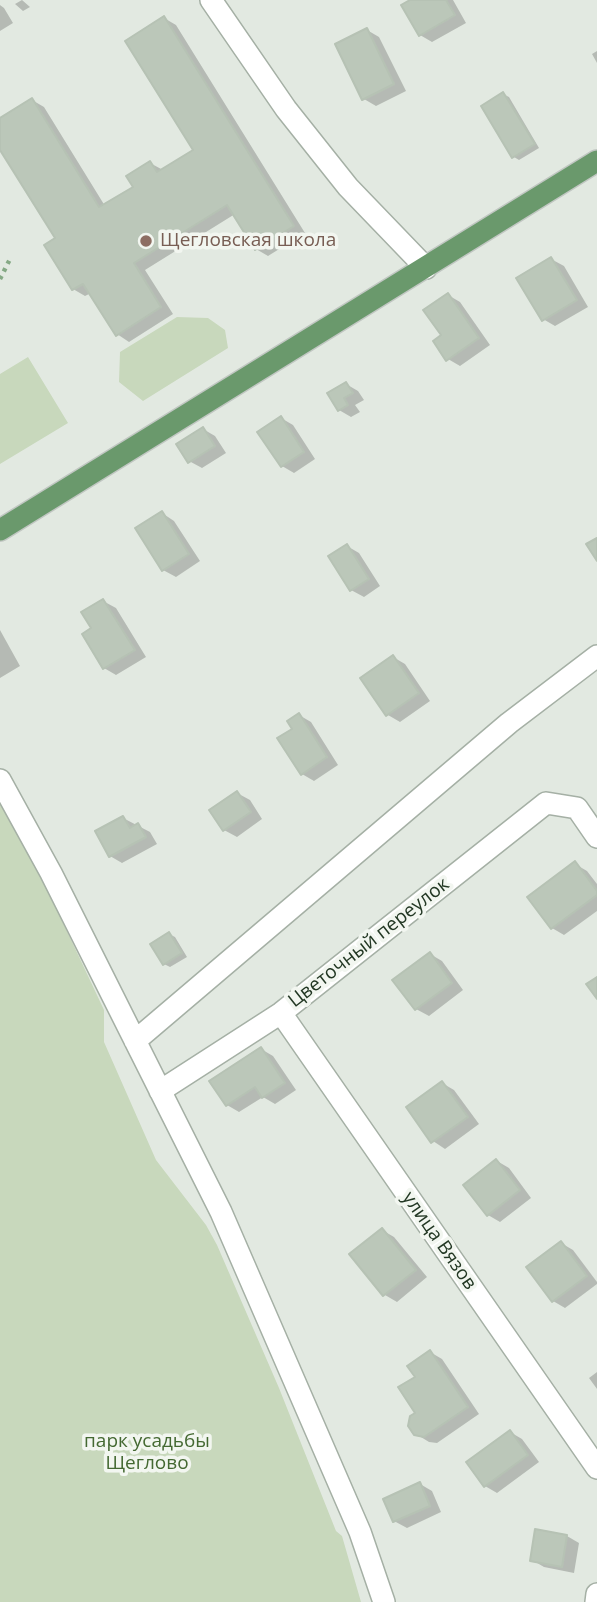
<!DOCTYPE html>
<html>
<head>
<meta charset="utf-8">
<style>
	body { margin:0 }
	canvas { display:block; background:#e2e9e1 }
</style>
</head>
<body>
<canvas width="597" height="1602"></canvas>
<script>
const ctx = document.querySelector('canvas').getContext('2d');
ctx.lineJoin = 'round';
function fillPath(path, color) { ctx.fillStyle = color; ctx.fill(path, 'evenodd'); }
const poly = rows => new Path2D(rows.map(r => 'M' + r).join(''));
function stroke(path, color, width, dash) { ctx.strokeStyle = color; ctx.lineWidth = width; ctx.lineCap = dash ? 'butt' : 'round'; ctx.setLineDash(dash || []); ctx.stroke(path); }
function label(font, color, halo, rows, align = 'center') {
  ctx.font = font + ' "Open Sans",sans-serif'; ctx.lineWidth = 7; ctx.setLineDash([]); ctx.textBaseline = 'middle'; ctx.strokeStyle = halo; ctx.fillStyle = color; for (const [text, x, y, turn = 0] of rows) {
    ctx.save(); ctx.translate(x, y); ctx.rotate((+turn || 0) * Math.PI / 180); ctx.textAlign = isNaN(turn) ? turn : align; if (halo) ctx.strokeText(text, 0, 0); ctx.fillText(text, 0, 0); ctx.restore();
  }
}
fillPath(poly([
	[177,317,208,318,225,330,228,348,143,401,119,382,120,352],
	[28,357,68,423,0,464,0,374],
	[0,801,42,878,104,1010,104,1042,156,1160,206,1225,217,1245,279,1388,336,1531,342,1536,361,1602,0,1602]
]), '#c8d8bc');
fillPath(poly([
	[22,0,30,7,23,11,15,4],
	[414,0,453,0,466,23,432,42,420,35],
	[0,5,4,8,13,23,0,31],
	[164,18,176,25,305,233,268,256,256,249,235,214,145,270,173,314,129,342,117,334,91,293,85,296,73,289,58,239,0,146,0,120,32,100,44,107,105,206,135,187,150,163,163,170,195,150],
	[367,30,379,37,406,91,376,106,364,99],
	[597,51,597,63,592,54],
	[503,94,509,97,539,148,519,160,514,157],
	[551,259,564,266,588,307,555,326,543,319],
	[448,295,460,302,490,345,460,366,448,359,443,336],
	[346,384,358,391,364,400,355,405,360,412,351,417,339,410],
	[281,418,293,425,315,459,294,473,282,466],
	[203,429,215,436,226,453,202,468,189,461],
	[162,513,174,521,200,561,176,577,163,570],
	[347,546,359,553,380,586,364,597,351,590],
	[103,601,116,608,146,657,116,675,104,668],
	[0,630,20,666,0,678],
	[393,657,405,664,430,701,400,722,388,715],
	[299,715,311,722,338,765,314,781,302,774],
	[237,793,250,800,262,819,237,837,224,830],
	[123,818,150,832,157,844,122,863,110,856],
	[575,864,587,871,597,884,597,911,564,935,552,928],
	[169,934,175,937,187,957,170,967,164,964],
	[430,954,442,961,463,990,429,1016,416,1009,395,980],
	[261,1049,273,1056,296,1090,275,1104,263,1097,239,1112,227,1105],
	[442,1083,454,1090,479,1124,445,1149,433,1141],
	[497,1161,509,1168,531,1198,500,1222,488,1215],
	[382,1230,394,1237,427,1277,397,1302,385,1295,352,1255],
	[561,1243,573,1250,597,1282,597,1284,565,1308,553,1301],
	[430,1352,442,1359,479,1414,437,1443,429,1442,416,1434,417,1377],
	[597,1372,597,1389,589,1378],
	[510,1432,522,1439,539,1462,497,1493,485,1486],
	[420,1484,432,1491,441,1512,407,1528,394,1521],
	[567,1536,579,1543,574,1573,544,1567,532,1560]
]), '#0003');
const building = poly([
	[410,0,446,0,455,15,419,36,401,5,410,0],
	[164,16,294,226,255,250,227,205,134,263,161,307,116,336,83,284,72,290,44,245,55,238,0,150,0,118,32,98,99,207,133,187,126,176,150,161,157,172,193,150,125,41,164,16],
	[367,28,394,84,362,100,335,44,367,28],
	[503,92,535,144,512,158,481,106,503,92],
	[551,257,577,300,542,321,516,278,551,257],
	[448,293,479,338,446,361,433,341,441,335,423,310,448,293],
	[346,382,353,393,344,398,348,405,338,411,327,393,346,382],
	[281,416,304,452,281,467,257,432,281,416],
	[203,427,215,446,188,463,176,444,203,427],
	[162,511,189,554,162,571,135,528,162,511],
	[597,538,597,561,586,544,597,538],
	[347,544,369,579,350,591,328,556,347,544],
	[103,599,135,650,103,669,82,634,91,628,81,612,103,599],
	[393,655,419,693,386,716,360,678,393,655],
	[299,713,327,757,301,775,277,738,292,729,287,721,299,713],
	[237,791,251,812,223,831,209,810,237,791],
	[123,816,130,828,138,823,146,837,109,857,95,831,123,816],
	[575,861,597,891,597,895,551,929,527,897,575,861],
	[169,932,182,953,163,965,150,944,169,932],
	[430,952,452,983,415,1010,392,980,430,952],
	[597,977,597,999,586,984,597,977],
	[261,1047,285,1083,262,1098,255,1087,226,1106,209,1081,261,1047],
	[442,1081,468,1117,431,1143,406,1107,442,1081],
	[496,1159,520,1190,487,1216,463,1185,496,1159],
	[382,1228,416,1270,383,1296,349,1254,382,1228],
	[561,1241,587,1276,552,1302,526,1267,561,1241],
	[430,1350,468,1407,424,1437,414,1435,408,1426,410,1416,415,1413,398,1387,415,1377,407,1366,430,1350],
	[510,1430,528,1455,484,1487,466,1462,510,1430],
	[420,1482,430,1506,393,1522,383,1499,420,1482],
	[535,1529,567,1535,562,1567,530,1561,535,1529]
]);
fillPath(building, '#bbc7b9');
stroke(building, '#b6c2b4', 2);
const minor = poly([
	[211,0,286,109,348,187,426,268],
	[0,780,51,873,221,1212,360,1532,384,1602],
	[281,1013,597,1468],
	[135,1041,509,723,597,656],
	[160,1091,281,1013,546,803,577,808,597,837],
	[596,1602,597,1594]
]);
const major = poly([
	[0,530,597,161]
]);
stroke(minor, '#a5b0a5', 24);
stroke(major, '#c1c7c2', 24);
stroke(poly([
	[0,279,10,259]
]), '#85a985', 4.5, [3.5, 5]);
stroke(minor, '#fff', 21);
stroke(major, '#6a996c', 21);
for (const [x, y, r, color] of [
	[146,241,7,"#8d6e63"]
]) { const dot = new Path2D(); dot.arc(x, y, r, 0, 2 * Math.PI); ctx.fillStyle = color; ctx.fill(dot); stroke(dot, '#f2f6f0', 2.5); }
label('19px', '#785e54', '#f2f6f0', [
	["Щегловская школа",160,241]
], 'left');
label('19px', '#233824', '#f2f6f0', [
	["Цветочный переулок",369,943,-38],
	["улица Вязов",439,1241,55]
]);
label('19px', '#446932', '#f2f6f0', [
	["парк усадьбы",147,1442],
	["Щеглово",147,1464]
]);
</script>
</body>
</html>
